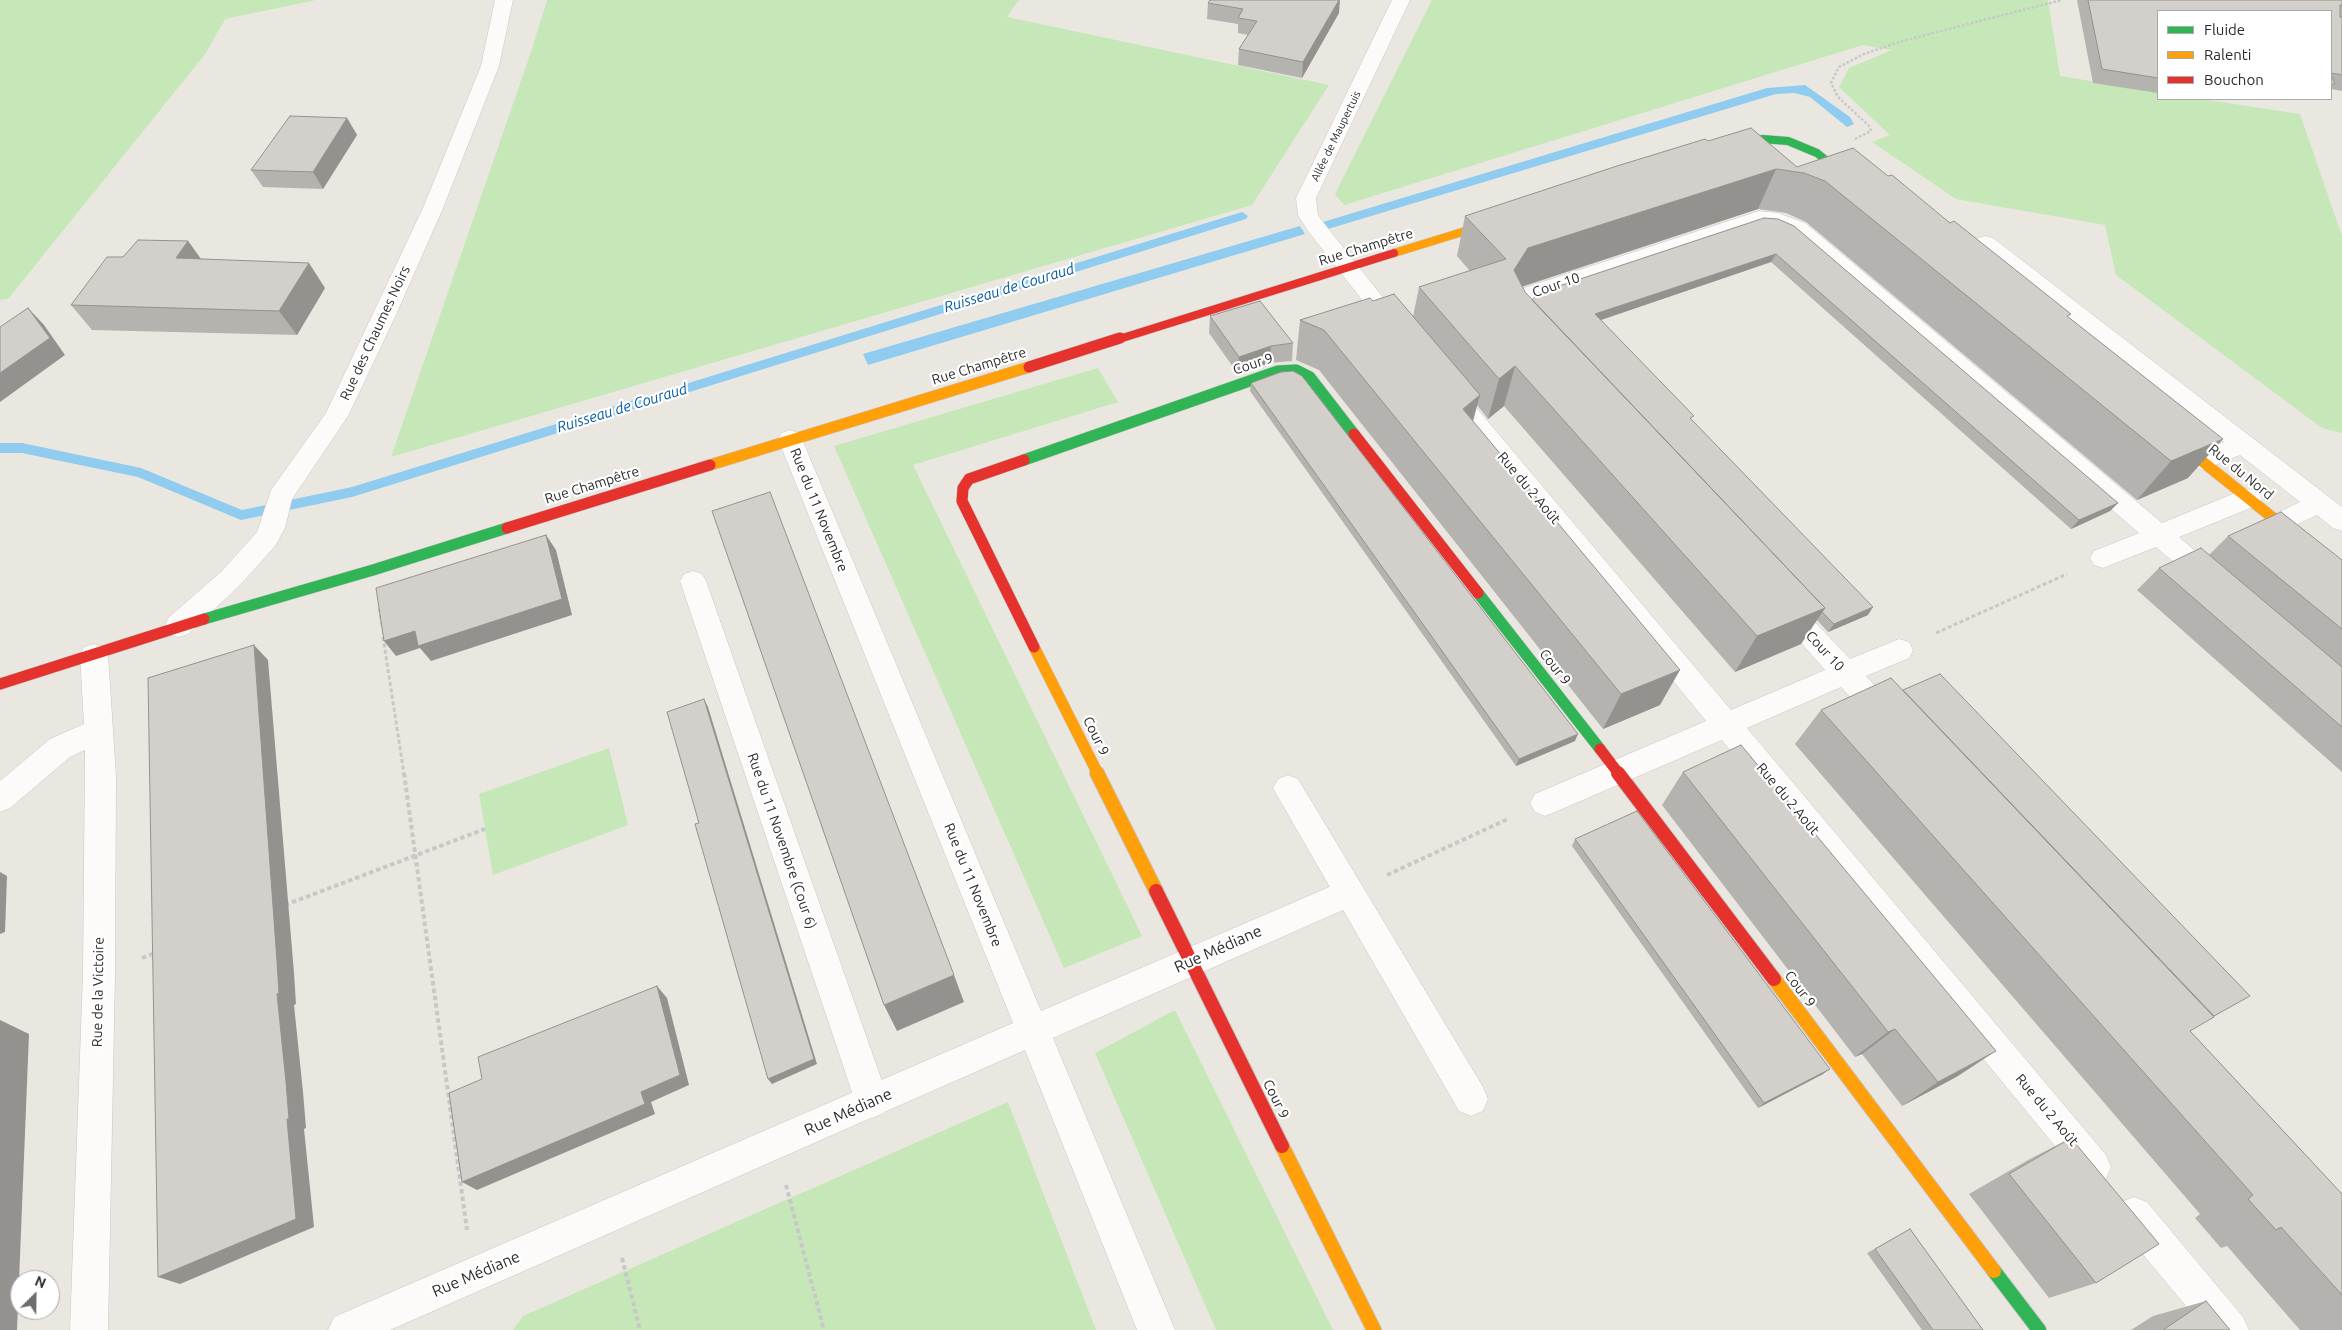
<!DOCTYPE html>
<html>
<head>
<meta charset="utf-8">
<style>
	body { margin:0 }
	#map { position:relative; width:2342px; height:1330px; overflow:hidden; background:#eae7e1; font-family:Ubuntu,sans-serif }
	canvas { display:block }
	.legend { position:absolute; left:2157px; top:10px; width:175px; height:90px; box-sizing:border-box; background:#fff; border:1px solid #aaa; margin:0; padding:6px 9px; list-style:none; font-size:15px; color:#2b2b2b }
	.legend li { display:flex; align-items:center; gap:10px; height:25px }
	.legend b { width:25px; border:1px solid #aaa }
	.north { position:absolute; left:10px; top:1270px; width:50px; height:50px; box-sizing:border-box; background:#fff; border:1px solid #aaa; border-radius:50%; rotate:23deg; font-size:14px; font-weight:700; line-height:20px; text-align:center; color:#2b2b2b }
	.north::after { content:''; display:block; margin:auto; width:18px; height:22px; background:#6e6d6b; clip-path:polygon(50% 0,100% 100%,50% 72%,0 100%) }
</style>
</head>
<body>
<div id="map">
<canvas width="2342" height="1330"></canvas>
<ul class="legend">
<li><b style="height:6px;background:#30b455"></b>Fluide</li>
<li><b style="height:6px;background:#ff9f0a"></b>Ralenti</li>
<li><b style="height:6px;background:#e5322d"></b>Bouchon</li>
</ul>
<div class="north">N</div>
</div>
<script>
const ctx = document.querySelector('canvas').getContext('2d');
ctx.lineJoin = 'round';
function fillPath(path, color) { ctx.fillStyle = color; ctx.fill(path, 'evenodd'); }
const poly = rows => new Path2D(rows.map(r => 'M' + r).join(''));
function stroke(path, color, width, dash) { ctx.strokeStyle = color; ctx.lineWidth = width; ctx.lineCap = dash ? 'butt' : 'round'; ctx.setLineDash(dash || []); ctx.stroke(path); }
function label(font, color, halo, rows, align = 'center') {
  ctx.font = font + ' Ubuntu,sans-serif'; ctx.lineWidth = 4.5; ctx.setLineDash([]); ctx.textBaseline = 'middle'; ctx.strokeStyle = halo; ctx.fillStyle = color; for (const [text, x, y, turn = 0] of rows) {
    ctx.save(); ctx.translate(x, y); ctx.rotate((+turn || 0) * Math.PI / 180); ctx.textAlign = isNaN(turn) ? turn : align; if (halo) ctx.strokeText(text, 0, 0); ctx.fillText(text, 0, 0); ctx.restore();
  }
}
fillPath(poly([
	[0,0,316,0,225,19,206,53,8,299,0,300],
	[547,0,1019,0,1007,17,1329,85,1252,205,391,457,532,49],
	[1432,0,2048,0,2060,76,2158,92,2158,99,2201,99,2300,114,2342,236,2342,433,2322,428,2116,275,2105,225,1956,199,1872,142,1890,135,1839,87,1849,68,1892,50,1863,45,1344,205,1335,194],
	[1098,368,1118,402,913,465,1142,936,1064,968,834,446],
	[609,748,628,825,493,875,479,794],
	[1175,1010,1333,1330,1216,1330,1095,1053],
	[1008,1102,1096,1330,513,1330,523,1316]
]), '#c6e7b8');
fillPath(poly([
	[1805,85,1850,117,1854,124,1847,127,1810,97,1794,93,1776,94,1328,229,1323,222,1767,88],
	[1300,226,1305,234,868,365,863,354]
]), '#90ccef');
fillPath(poly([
	[1242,212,1248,216,1246,219,352,497,241,520,138,477,22,453,0,453,0,443,22,443,141,468,242,510,352,487,1242,212]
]), '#90ccef');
const lane = poly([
	[1985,236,1993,238,2342,507,2342,531,2333,528,2317,515,2279,533,2270,530,2266,523,2270,516,2300,502,2240,455,2203,470,2194,467,2191,461,2194,455,2224,442,1982,251,1948,262,1940,260,1937,255,1940,250,1985,236],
	[693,571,702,574,706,581,889,1101,884,1113,872,1118,860,1113,855,1101,680,581,684,574,693,571],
	[1288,775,1298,779,1483,1087,1488,1099,1483,1111,1471,1116,1459,1111,1278,797,1273,788,1278,779,1288,775]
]);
const street = poly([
	[495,0,513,0,499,66,443,208,395,317,348,416,292,499,285,528,275,546,240,585,188,634,178,637,168,634,165,626,168,618,222,571,257,532,271,490,326,413,423,208,481,66,495,0],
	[1392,0,1410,0,1316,198,1318,215,1323,222,1408,329,1405,334,1397,337,1389,334,1308,231,1298,215,1296,198,1392,0],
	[1759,211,1778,213,1805,223,2162,523,2240,491,2249,489,2258,491,2262,498,2258,505,2179,537,2221,573,2225,580,2221,587,2212,590,2203,587,2156,547,2103,568,2094,565,2090,558,2094,551,2139,533,1791,233,1774,226,1760,225,1534,300,1527,309,1534,326,1531,331,1523,334,1515,331,1512,326,1505,309,1518,290,1759,211],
	[1450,384,1458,386,1731,710,1825,670,1775,613,1771,606,1775,599,1784,595,1793,599,1850,659,1899,639,1909,642,1913,650,1909,658,1866,676,1897,710,1901,718,1897,726,1887,730,1877,726,1841,687,1747,728,2106,1155,2111,1167,2106,1179,2094,1184,2082,1179,1722,740,1555,812,1545,816,1535,812,1530,803,1535,794,1706,721,1442,398,1438,392,1442,386,1450,384],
	[790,430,799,433,802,439,1041,1011,1348,879,1359,883,1363,893,1359,903,1053,1038,1175,1330,1137,1330,1025,1050,390,1330,328,1330,334,1317,1013,1023,778,439,781,433,790,430],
	[94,644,104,647,108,655,116,776,115,974,108,1330,70,1330,83,974,85,750,70,757,10,808,0,812,0,781,50,739,84,724,80,655,84,647,94,644],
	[2134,1197,2147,1202,2243,1317,2249,1330,2206,1330,2121,1228,2116,1215,2121,1202,2134,1197]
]);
const fastFar2 = poly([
	[1727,150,1762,139,1788,141,1817,153,1853,182]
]);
const fastFar1 = poly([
	[1024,460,1278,371,1296,370,1310,377,1354,434],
	[1478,593,1600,749],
	[204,619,373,570,507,528]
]);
const fast = poly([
	[1994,1271,2039,1330]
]);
const slowFar2 = poly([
	[1394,253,1498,221]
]);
const slowFar1 = poly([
	[2173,438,2342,573],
	[710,465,1029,367],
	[1034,647,1098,774]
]);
const slow = poly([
	[1097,773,1156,891],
	[1774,979,1994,1271],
	[1282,1146,1374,1330]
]);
const jamFar2 = poly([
	[1116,340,1394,253]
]);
const jamFar1 = poly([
	[1029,367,1120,338],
	[1354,434,1478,593],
	[1024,460,969,479,963,488,962,501,1034,647],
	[507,528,710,465],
	[0,684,204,619],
	[1600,749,1619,774]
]);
const jam = poly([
	[1618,773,1774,979],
	[1156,891,1282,1146]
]);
stroke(lane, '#c7c6c6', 1);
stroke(street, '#c7c6c6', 1);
stroke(fastFar2, '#c7c6c6', 9);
stroke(fastFar1, '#c7c6c6', 12);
stroke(fast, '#c7c6c6', 16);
stroke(slowFar2, '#c7c6c6', 9);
stroke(slowFar1, '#c7c6c6', 12);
stroke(slow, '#c7c6c6', 16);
stroke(jamFar2, '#c7c6c6', 9);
stroke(jamFar1, '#c7c6c6', 12);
stroke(jam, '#c7c6c6', 16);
stroke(poly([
	[1855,139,1871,131,1869,126,1838,97,1831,83,1839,67,1864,54,1902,41,2062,0]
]), '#c8c8c7', 2.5, [2.5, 2]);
stroke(poly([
	[379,608,382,626],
	[1936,633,2067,574],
	[383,637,404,774]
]), '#c8c8c7', 3, [4, 2.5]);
stroke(poly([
	[404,773,467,1230],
	[1387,875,1508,819],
	[285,905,485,829],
	[142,958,155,953],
	[786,1185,824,1330],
	[622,1258,640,1330]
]), '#c8c8c7', 4, [4.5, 3]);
fillPath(lane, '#fcfbfa');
fillPath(street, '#fcfbfa');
stroke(fastFar2, '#30b455', 8);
stroke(fastFar1, '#30b455', 11);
stroke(fast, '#30b455', 14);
stroke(slowFar2, '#ff9f0a', 8);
stroke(slowFar1, '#ff9f0a', 11);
stroke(slow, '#ff9f0a', 14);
stroke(jamFar2, '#e5322d', 8);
stroke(jamFar1, '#e5322d', 11);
stroke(jam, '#e5322d', 14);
fillPath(poly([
	[2077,0,2342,0,2342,91,2331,89,2331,11,2158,11,2158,93,2093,83],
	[1208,3,1339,13,1302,78,1238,65,1239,49,1248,35,1238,33,1238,24,1207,19],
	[347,118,357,135,323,189,263,187,251,170],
	[1708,141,1797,167,1888,176,1950,223,2069,318,2188,478,2137,500,1806,222,1786,213,1758,209,1522,287,1525,292,1532,300,1764,218,2118,503,2110,511,2071,529,1771,262,1601,320,1692,420,1868,615,1828,632,1817,620,1801,644,1735,672,1504,406,1488,419,1477,405,1473,421,1660,705,1603,729,1319,370,1296,360,1300,320,1373,301,1413,317,1419,287,1470,271,1457,256,1465,216],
	[188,241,201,259,325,288,297,335,92,330,71,305,123,257],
	[1210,316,1293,343,1292,361,1269,363,1238,374,1209,333],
	[1251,383,1575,741,1516,766,1250,391],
	[2228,536,2342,560,2342,772,2137,590,2159,568,2209,555],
	[1903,690,2214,1016,2190,1031,2342,1194,2342,1330,2300,1330,2227,1246,2221,1248,2195,1218,2200,1214,1795,744,1821,710],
	[1683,772,1958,1076,1902,1106,1862,1054,1855,1057,1662,805],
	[1575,839,1823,1074,1758,1108,1572,846],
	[2071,1138,2096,1283,2049,1298,1969,1194,2028,1160],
	[1910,1229,1983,1330,1922,1330,1867,1253],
	[2206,1301,2230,1330,2131,1330,2153,1316]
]), '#b5b3af');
fillPath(poly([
	[1339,0,1340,0,1339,13,1302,78,1303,62],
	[347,118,357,135,323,189,313,172],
	[1776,169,1758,209,1517,288,1514,270,1528,248],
	[188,241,206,266,176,258],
	[1776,254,1771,262,1592,323,1595,314],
	[309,263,325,288,297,335,279,311],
	[28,308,44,325,65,355,0,402,0,373],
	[1271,346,1269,363,1238,374,1239,357],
	[1515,366,1504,406,1488,419,1499,379],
	[1480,395,1469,435,1463,409],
	[2223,439,2188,478,2137,500,2171,461],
	[2118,503,2110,511,2071,529,2079,520],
	[546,535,556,550,572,615,431,661,420,648,396,656,384,641],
	[1873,607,1868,615,1828,632,1834,624],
	[1825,608,1801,644,1735,672,1757,636],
	[254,645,268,660,294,973,296,1004,294,1005,303,1092,306,1128,304,1129,314,1227,180,1284,158,1277,287,1119,277,994],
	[1680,670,1660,705,1603,729,1621,694],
	[704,699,708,707,817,1064,772,1084,768,1079],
	[1578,734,1575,741,1516,766,1519,759],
	[0,872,7,876,5,932,0,934],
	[954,975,964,1002,897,1031,884,1005],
	[657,986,667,998,689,1085,651,1102,655,1114,477,1190,462,1182,641,1092],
	[0,1020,29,1034,17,1330,0,1330],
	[1895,1029,1862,1054,1855,1057,1888,1032],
	[1996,1051,1958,1076,1902,1106,1938,1082],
	[1830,1069,1823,1074,1758,1108,1764,1103]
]), '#94928f');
const building = poly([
	[1210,0,1339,0,1303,62,1239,49,1257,21,1238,18,1243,9,1208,3,1210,0],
	[2088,0,2342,0,2342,5,2340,5,2340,17,2342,17,2342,75,2331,73,2331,11,2158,11,2158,78,2102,69,2088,0],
	[2331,74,2335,84,2331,84,2331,74],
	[290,116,347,118,313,172,251,170,290,116],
	[1751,128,1797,167,1853,148,1888,176,1892,175,1950,223,1954,221,2071,314,2067,316,2223,439,2171,461,1825,181,1804,173,1776,169,1528,248,1514,270,1525,292,1825,608,1757,636,1515,366,1499,379,1419,287,1506,259,1465,216,1617,166,1705,139,1708,141,1751,128],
	[1764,218,1778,219,1794,226,2118,503,2079,520,1776,254,1595,314,1694,416,1690,418,1873,607,1834,624,1822,612,1825,608,1532,300,1538,293,1764,218],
	[138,240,188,241,176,258,309,263,279,311,71,305,107,257,123,257,138,240],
	[1394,294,1480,395,1463,409,1680,670,1621,694,1324,330,1300,320,1370,298,1373,301,1394,294],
	[1260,301,1293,343,1271,346,1239,357,1210,316,1260,301],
	[28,308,50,338,0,373,0,327,28,308],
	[1293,371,1302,376,1578,734,1519,759,1251,383,1281,372,1293,371],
	[770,492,954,975,884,1005,712,511,770,492],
	[2281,512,2342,560,2342,629,2228,536,2281,512],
	[546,535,562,599,418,646,415,631,384,641,376,588,546,535],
	[2201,548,2342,667,2342,727,2159,568,2201,548],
	[254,645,277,961,279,993,277,994,286,1082,289,1119,287,1119,296,1219,158,1277,148,678,254,645],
	[1940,674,2250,996,2214,1016,1903,690,1940,674],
	[1891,678,2214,1017,2190,1031,2342,1194,2342,1295,2281,1227,2276,1230,2248,1199,2253,1195,1821,710,1891,678],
	[704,699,814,1059,768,1079,695,824,699,823,667,712,704,699],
	[1741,745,1996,1051,1938,1082,1895,1029,1888,1032,1683,772,1741,745],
	[1637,811,1830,1069,1764,1103,1575,839,1637,811],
	[657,986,680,1075,641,1092,645,1104,462,1182,449,1093,482,1079,478,1057,657,986],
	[2071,1138,2159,1244,2096,1283,2009,1174,2071,1138],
	[1910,1229,1983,1330,1933,1330,1875,1249,1910,1229],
	[2206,1301,2230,1330,2163,1330,2206,1301]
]);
fillPath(building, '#d3d0cc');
stroke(building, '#94928f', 1);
label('11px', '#2b2b2b', '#fff', [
	["Allée de Maupertuis",1336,136,-64]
]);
label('14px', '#2b2b2b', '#fff', [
	["Rue Champêtre",1366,247,-17],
	["Cour 10",1556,285,-19],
	["Rue des Chaumes Noirs",375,333,-65],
	["Cour 9",1253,364,-18],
	["Rue Champêtre",979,366,-17],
	["Rue du Nord",2241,472,39],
	["Rue Champêtre",592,485,-17],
	["Rue du 2 Août",1529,488,50],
	["Rue du 11 Novembre",819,510,68],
	["Cour 10",1825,651,47],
	["Cour 9",1555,667,52],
	["Cour 9",1096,736,64],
	["Rue du 2 Août",1788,799,50],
	["Rue du 11 Novembre (Cour 6)",782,841,71],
	["Rue du 11 Novembre",973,885,68],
	["Cour 9",1800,989,53],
	["Rue de la Victoire",98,992,-89],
	["Cour 9",1276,1099,64],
	["Rue du 2 Août",2047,1110,50]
]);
label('italic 15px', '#065ca4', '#fff', [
	["Ruisseau de Couraud",1009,288,-17],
	["Ruisseau de Couraud",622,408,-17]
]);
label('16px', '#2b2b2b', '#fff', [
	["Rue Médiane",1218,949,-24],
	["Rue Médiane",848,1112,-24],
	["Rue Médiane",476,1274,-23]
]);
</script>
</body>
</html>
